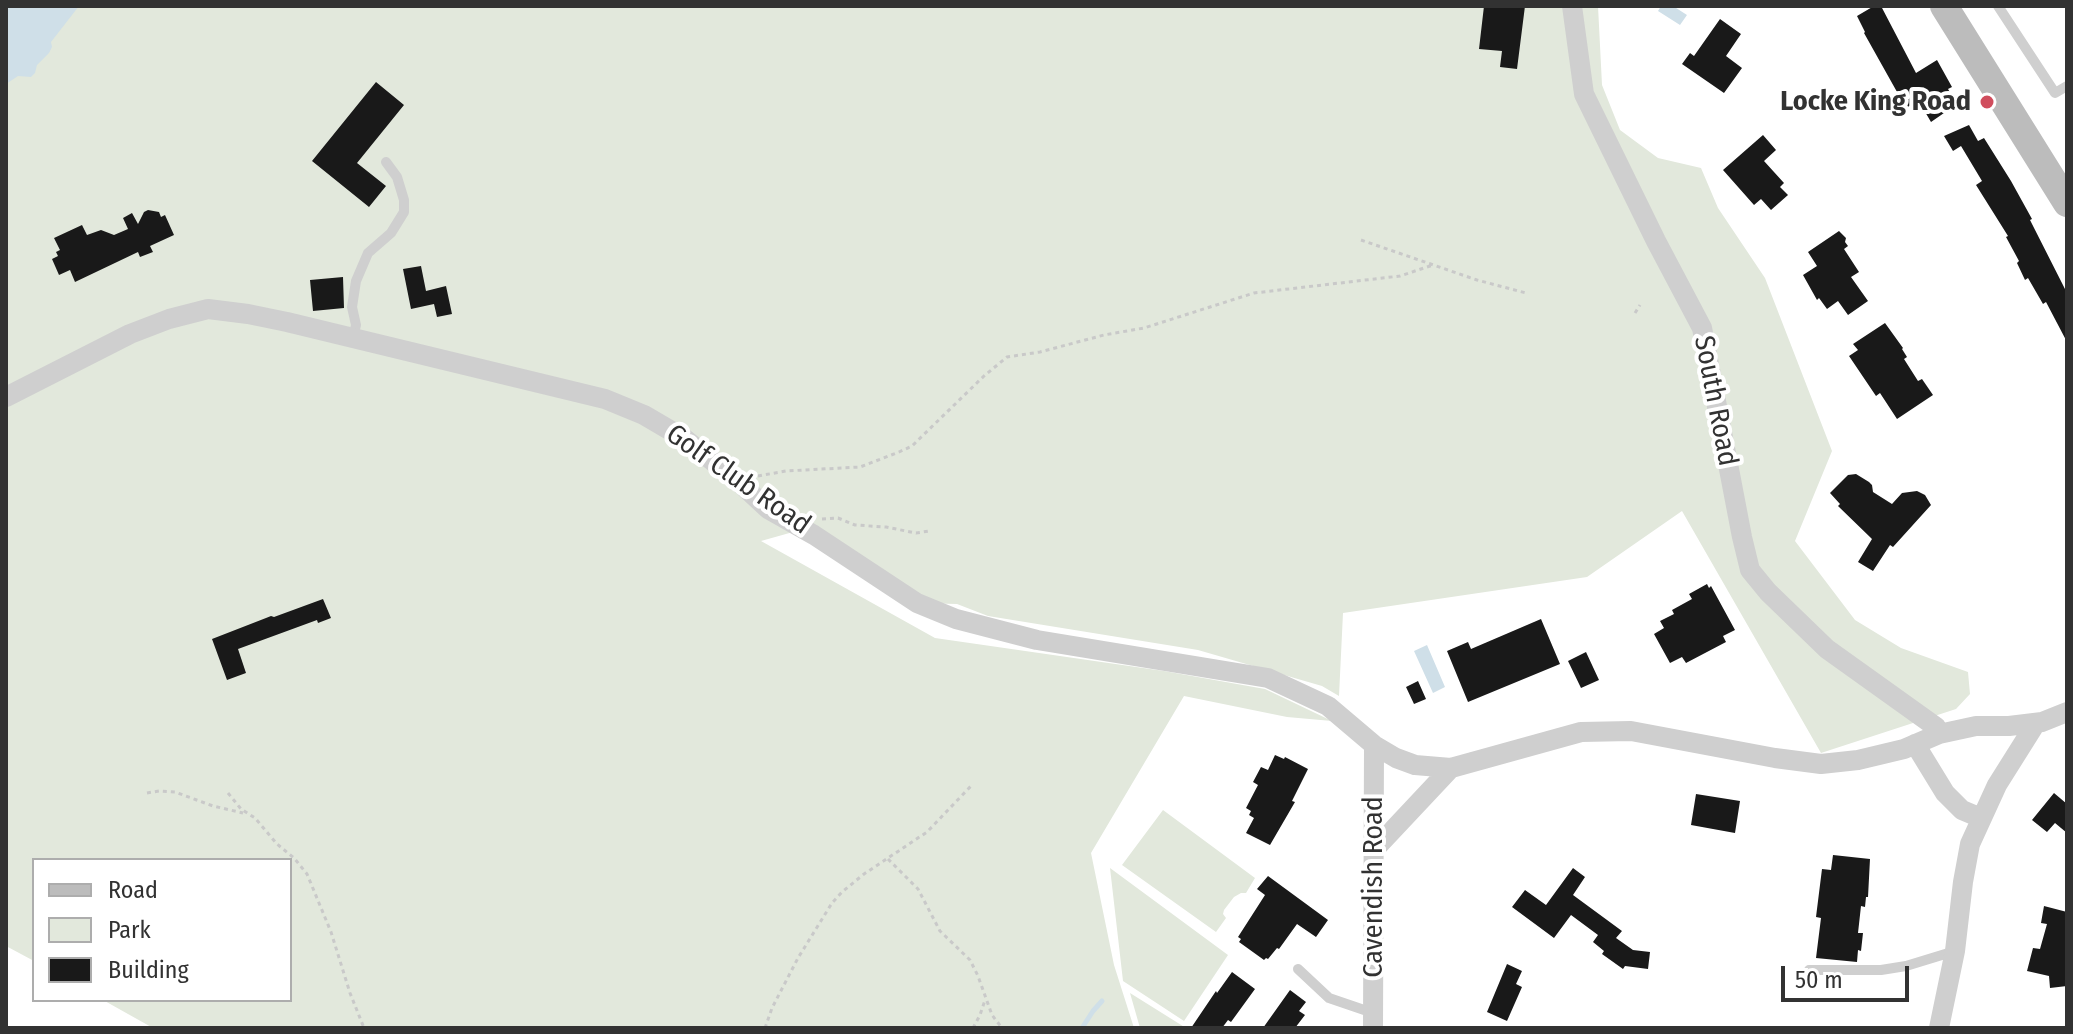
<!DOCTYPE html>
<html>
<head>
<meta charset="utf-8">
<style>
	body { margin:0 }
	#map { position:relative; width:2073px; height:1034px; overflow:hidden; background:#fff; font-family:"Fira Sans Condensed",sans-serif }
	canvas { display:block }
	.frame { position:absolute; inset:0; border:8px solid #323232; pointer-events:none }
	.legend { position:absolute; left:32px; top:858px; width:260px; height:144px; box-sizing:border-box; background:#fff; border:2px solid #adadad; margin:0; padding:10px 14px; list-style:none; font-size:24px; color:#323232 }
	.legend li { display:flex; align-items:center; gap:16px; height:40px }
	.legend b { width:40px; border:2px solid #adadad }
	.scale { position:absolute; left:1781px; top:966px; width:128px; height:36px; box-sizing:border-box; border:4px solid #323232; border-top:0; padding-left:10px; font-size:24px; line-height:28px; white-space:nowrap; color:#323232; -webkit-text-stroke:6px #fff; paint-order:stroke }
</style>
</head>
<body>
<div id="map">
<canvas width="2073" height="1034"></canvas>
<div class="frame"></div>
<ul class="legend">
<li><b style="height:10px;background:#bcbcbc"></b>Road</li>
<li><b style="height:22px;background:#e2e8dc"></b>Park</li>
<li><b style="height:22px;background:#191919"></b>Building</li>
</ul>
<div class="scale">50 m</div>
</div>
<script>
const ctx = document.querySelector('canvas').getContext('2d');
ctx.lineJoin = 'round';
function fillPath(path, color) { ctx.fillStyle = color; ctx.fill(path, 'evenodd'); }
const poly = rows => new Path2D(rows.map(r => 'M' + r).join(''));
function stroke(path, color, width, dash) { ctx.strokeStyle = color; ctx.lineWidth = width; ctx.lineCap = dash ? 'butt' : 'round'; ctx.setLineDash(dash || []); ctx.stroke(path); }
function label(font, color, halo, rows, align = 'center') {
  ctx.font = font + ' "Fira Sans Condensed",sans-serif'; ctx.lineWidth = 8; ctx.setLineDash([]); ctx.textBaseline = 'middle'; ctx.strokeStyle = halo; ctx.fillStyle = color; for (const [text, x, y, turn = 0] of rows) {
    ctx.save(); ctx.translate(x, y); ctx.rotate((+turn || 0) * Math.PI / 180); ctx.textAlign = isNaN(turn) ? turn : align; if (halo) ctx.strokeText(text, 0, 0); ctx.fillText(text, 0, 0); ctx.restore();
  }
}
fillPath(poly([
	[6,6,1598,6,1602,85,1620,130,1658,158,1701,168,1718,208,1765,278,1832,451,1795,541,1855,620,1901,648,1968,672,1970,694,1956,709,1821,753,1682,511,1587,577,1343,613,1339,696,1322,686,1198,650,988,616,957,604,917,603,793,532,761,541,935,638,1164,671,1265,689,1332,721,1287,717,1184,696,1091,853,1114,965,1134,1028,153,1028,103,1000,290,1000,290,860,34,860,34,961,6,946],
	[1163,810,1255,878,1246,893,1241,893,1234,897,1224,910,1223,914,1226,918,1216,932,1122,865],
	[1110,868,1228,955,1184,1021,1123,981],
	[1130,993,1186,1028,1140,1028]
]), '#e2e8dc');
fillPath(poly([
	[6,6,79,6,51,42,52,47,49,53,37,65,35,73,31,77,18,76,6,84],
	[1661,6,1673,6,1687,15,1680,25,1658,11],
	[1427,645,1445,687,1433,693,1414,651]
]), '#cfdfe8');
stroke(poly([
	[1082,1028,1093,1011,1102,1001]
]), '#cfdfe8', 5);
fillPath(poly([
	[1484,6,1525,6,1517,69,1500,67,1502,51,1479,49],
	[1874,6,1881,6,1916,73,1937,60,1952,87,1948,89,1957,104,1931,122,1921,105,1918,106,1916,102,1906,108,1864,33,1865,32,1857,16],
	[1720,19,1741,34,1726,56,1742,68,1724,93,1682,64,1690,53,1694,56],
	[376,82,404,105,357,163,386,186,369,207,312,161],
	[1969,125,1978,141,1984,138,2011,181,2032,219,2030,220,2067,293,2067,342,2046,302,2043,304,2028,278,2025,280,2017,263,2019,261,2006,237,2008,236,1976,185,1982,181,1961,146,1953,151,1944,136],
	[1763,135,1776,150,1764,161,1784,183,1780,187,1788,195,1771,210,1761,199,1754,205,1723,170],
	[148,210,159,212,161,217,165,215,174,235,150,246,153,252,140,257,138,252,75,282,70,270,59,275,52,259,58,256,56,252,60,250,54,238,82,225,87,235,101,230,114,235,128,229,123,218,132,213,138,224,144,212],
	[1839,231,1846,238,1845,242,1848,246,1844,249,1859,272,1851,277,1868,301,1848,315,1838,301,1827,309,1819,298,1817,300,1803,275,1817,266,1808,252],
	[421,266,426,291,446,286,452,314,437,317,434,304,411,309,403,269],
	[343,277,344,308,313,311,310,280],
	[1885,323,1903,348,1902,349,1907,357,1904,359,1918,381,1922,379,1933,395,1897,419,1880,393,1876,396,1849,356,1858,350,1853,344],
	[1856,474,1869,482,1872,485,1873,492,1892,504,1902,493,1917,491,1925,495,1931,505,1893,547,1890,545,1873,571,1858,562,1872,539,1838,506,1840,504,1830,493,1848,475],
	[1707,584,1709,588,1711,586,1735,630,1723,636,1726,642,1686,663,1682,657,1670,663,1654,634,1664,628,1660,621,1674,614,1672,610,1692,599,1689,594],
	[323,599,331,618,318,623,317,620,238,649,246,673,227,680,212,639,266,618,271,616,274,617],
	[1541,619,1560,664,1468,702,1447,651,1468,642,1471,649],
	[1586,652,1599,680,1581,688,1568,661],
	[1418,681,1426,699,1414,704,1406,687],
	[1275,755,1284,759,1285,757,1308,769,1292,801,1295,802,1270,845,1246,833,1254,818,1249,815,1251,811,1246,808,1258,785,1253,782,1261,767,1268,770],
	[2054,793,2067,804,2067,833,2055,823,2047,832,2032,820],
	[1696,794,1740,801,1735,833,1691,825],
	[1833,855,1870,859,1868,897,1866,897,1865,907,1861,906,1858,933,1863,933,1861,951,1858,950,1857,962,1816,958,1821,918,1816,917,1822,869,1831,870],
	[1573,868,1585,877,1573,895,1622,931,1616,938,1633,950,1650,952,1648,969,1625,966,1623,969,1602,954,1604,951,1593,942,1598,935,1571,915,1554,938,1512,907,1525,890,1546,905],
	[1268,876,1328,920,1316,937,1297,924,1279,949,1277,948,1268,959,1266,958,1264,960,1239,942,1241,939,1238,937,1265,895,1257,889],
	[2044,906,2067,912,2067,986,2050,988,2049,976,2027,971,2033,948,2040,949,2047,924,2041,923],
	[1507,964,1522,971,1516,984,1522,987,1507,1021,1487,1012],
	[1232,972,1255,989,1231,1022,1228,1020,1222,1028,1191,1028,1216,991,1217,993],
	[1290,990,1306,1002,1299,1011,1305,1015,1295,1028,1263,1028]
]), '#191919');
stroke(poly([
	[1361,240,1477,280,1526,293],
	[1635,313,1640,305],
	[758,476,786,471,860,467,899,452,912,446,984,376,1007,357,1040,352,1104,335,1144,328,1254,293,1400,276,1433,265],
	[822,519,838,518,855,525,886,527,916,533,929,531],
	[147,793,159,791,175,792,213,806,243,813],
	[228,793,241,809,255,818,277,844,294,858,307,874,331,932,350,993,364,1028],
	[888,859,918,889,940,931,970,960,978,976,992,1015,1002,1028],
	[765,1028,772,1008,798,958,832,903,842,892,864,874,927,832,971,786],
	[973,1028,980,1015,985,1000]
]), '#c9c9c9', 3, [4, 4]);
stroke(poly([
	[1998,6,2055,93,2067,86],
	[353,338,356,325,352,307,356,281,368,253,391,233,404,212,404,200,397,177,386,162],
	[1298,969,1329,998,1373,1013],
	[1809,970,1881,970,1906,966,1955,951]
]), '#cfcfcf', 10);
stroke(poly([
	[1572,6,1584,94,1656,241,1702,328,1742,537,1750,570,1768,592,1827,649,1936,727,1939,734],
	[6,397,130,334,169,319,208,309,248,314,287,322,605,399,644,415,685,439,741,484,768,509,814,535,917,603,956,619,1037,640,1268,678,1328,706,1374,745,1396,758,1415,765,1451,768],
	[1915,744,1945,793,1962,810,1981,818],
	[1374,850,1451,768,1581,732,1631,731,1775,758,1821,764,1858,760,1904,749,1939,734,1976,726,2009,726,2042,722,2067,712],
	[1373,1028,1374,745],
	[1939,1028,1955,951,1963,882,1970,844,1997,785,2036,723]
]), '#cfcfcf', 20);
stroke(poly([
	[1944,6,2067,203]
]), '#bcbcbc', 28);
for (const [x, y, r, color] of [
	[1987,102,8,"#d04d5d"]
]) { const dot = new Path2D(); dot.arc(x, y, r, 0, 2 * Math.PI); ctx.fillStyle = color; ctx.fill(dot); stroke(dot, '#fff', 3); }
label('bold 28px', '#323232', '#fff', [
	["Locke King Road",1971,102]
], 'right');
label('28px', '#323232', '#fff', [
	["South Road",1715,401,79],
	["Golf Club Road",738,480,35],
	["Cavendish Road",1374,887,-90]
]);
</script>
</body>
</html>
